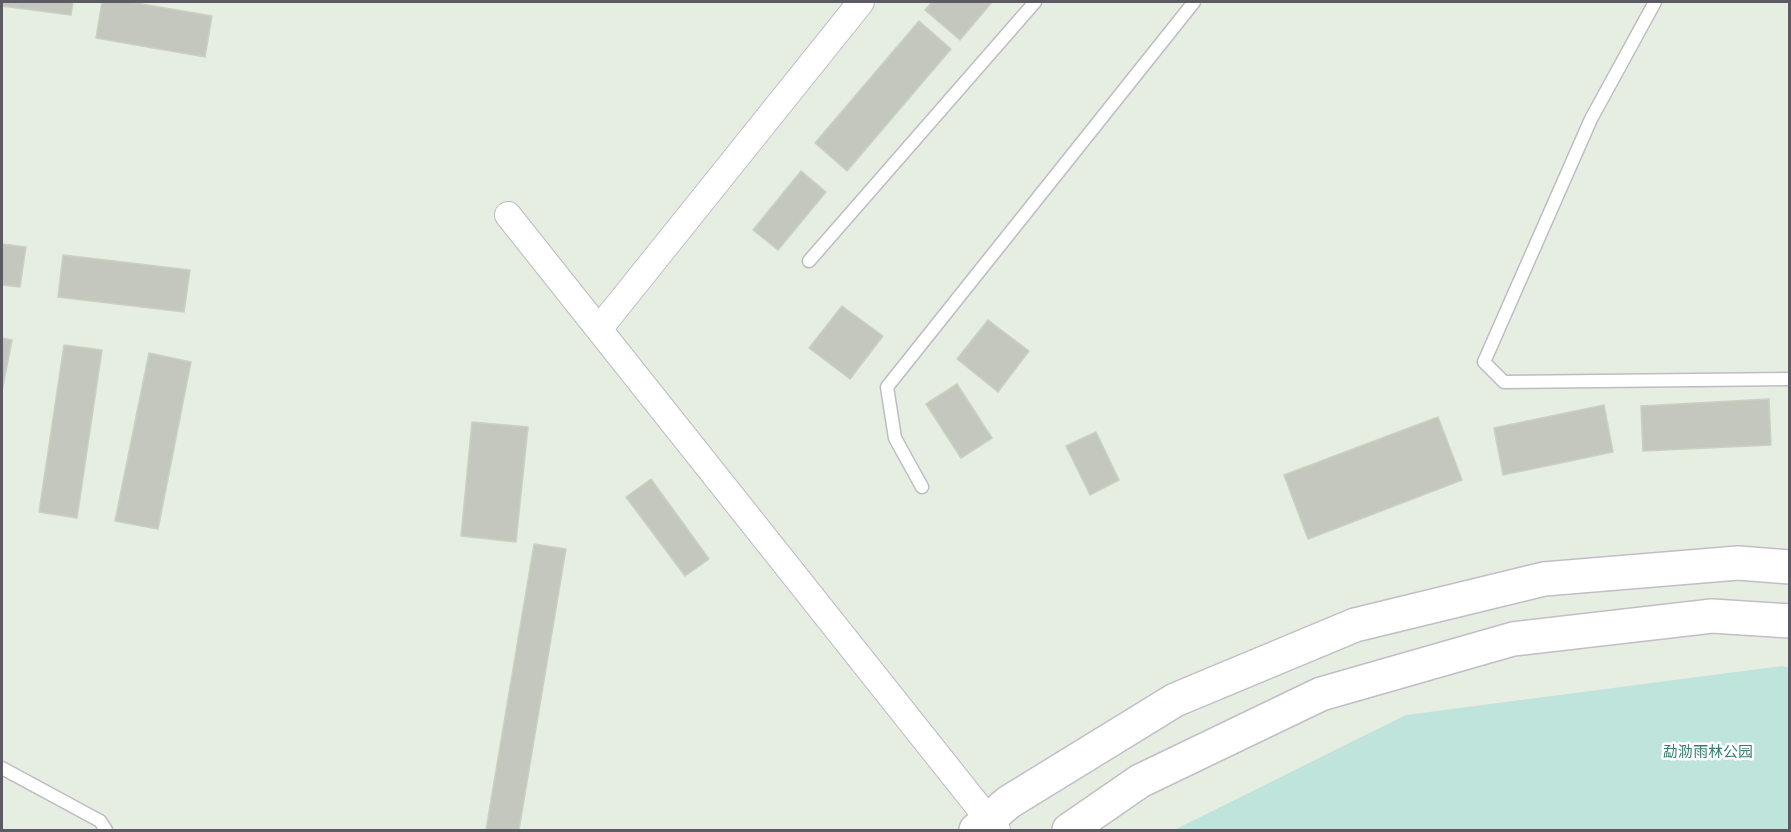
<!DOCTYPE html>
<html>
<head>
<meta charset="utf-8">
<style>
	body { margin:0 }
	#map { position:relative; width:1791px; height:832px; overflow:hidden; background:#e6ede1; font-family:Arial,sans-serif }
	canvas { display:block }
	.frame { position:absolute; inset:0; border:3px solid #5c5a62; pointer-events:none }
</style>
</head>
<body>
<div id="map">
<canvas width="1791" height="832"></canvas>
<div class="frame"></div>
</div>
<script>
const ctx = document.querySelector('canvas').getContext('2d');
ctx.lineJoin = 'round';
function fillPath(path, color) { ctx.fillStyle = color; ctx.fill(path, 'evenodd'); }
const poly = rows => new Path2D(rows.map(r => 'M' + r).join(''));
function stroke(path, color, width, dash) { ctx.strokeStyle = color; ctx.lineWidth = width; ctx.lineCap = dash ? 'butt' : 'round'; ctx.setLineDash(dash || []); ctx.stroke(path); }
function label(font, color, halo, rows, align = 'center') {
  ctx.font = font + ' Arial,"Noto Sans SC",sans-serif'; ctx.lineWidth = 5; ctx.setLineDash([]); ctx.textBaseline = 'middle'; ctx.strokeStyle = halo; ctx.fillStyle = color; for (const [text, x, y, turn = 0] of rows) {
    ctx.save(); ctx.translate(x, y); ctx.rotate((+turn || 0) * Math.PI / 180); ctx.textAlign = isNaN(turn) ? turn : align; if (halo) ctx.strokeText(text, 0, 0); ctx.fillText(text, 0, 0); ctx.restore();
  }
}
fillPath(poly([
	[1782,666,1790,668,1789,830,1174,830,1406,715]
]), '#bee4db');
const building = poly([
	[2,2,73,2,71,15,2,6,2,2],
	[102,2,130,2,212,16,205,57,96,38,102,2],
	[932,2,992,2,960,40,925,10,932,2],
	[919,21,951,49,847,171,815,143,919,21],
	[801,171,826,192,778,250,753,230,801,171],
	[2,244,26,247,20,287,2,285,2,244],
	[63,255,190,270,184,312,58,297,63,255],
	[842,306,883,336,850,379,809,348,842,306],
	[988,320,1029,351,998,392,957,359,988,320],
	[2,338,12,340,2,391,2,338],
	[64,345,102,350,77,518,39,512,64,345],
	[149,353,191,362,158,529,115,521,149,353],
	[957,384,992,438,961,458,926,404,957,384],
	[1769,399,1771,445,1643,451,1641,406,1769,399],
	[1604,405,1613,452,1503,475,1494,428,1604,405],
	[1438,417,1462,480,1308,539,1284,475,1438,417],
	[472,422,528,427,516,542,461,536,472,422],
	[1096,432,1119,480,1090,495,1066,446,1096,432],
	[651,479,709,559,685,576,626,497,651,479],
	[534,544,566,549,519,830,486,830,534,544]
]);
fillPath(building, '#c3c7be');
stroke(building, '#c9d1c0', 1.5);
const lane = poly([
	[1655,2,1591,119,1484,362,1504,382,1790,379],
	[809,261,1035,2],
	[922,487,895,438,887,387,1194,2],
	[2,768,100,821,106,830]
]);
const street = poly([
	[508,215,997,830],
	[599,329,861,2]
]);
const secondary = poly([
	[976,830,1009,802,1175,700,1355,625,1544,579,1738,563,1790,567],
	[1069,830,1140,781,1321,694,1513,639,1712,616,1790,621]
]);
stroke(lane, '#bebcc3', 15);
stroke(street, '#bebcc3', 28);
stroke(secondary, '#c1bec7', 36);
stroke(lane, '#fff', 12);
stroke(street, '#fff', 26);
stroke(secondary, '#fff', 33);
label('15px', '#347f71', '#fff', [
	["勐泐雨林公园",1708,753]
]);
</script>
</body>
</html>
